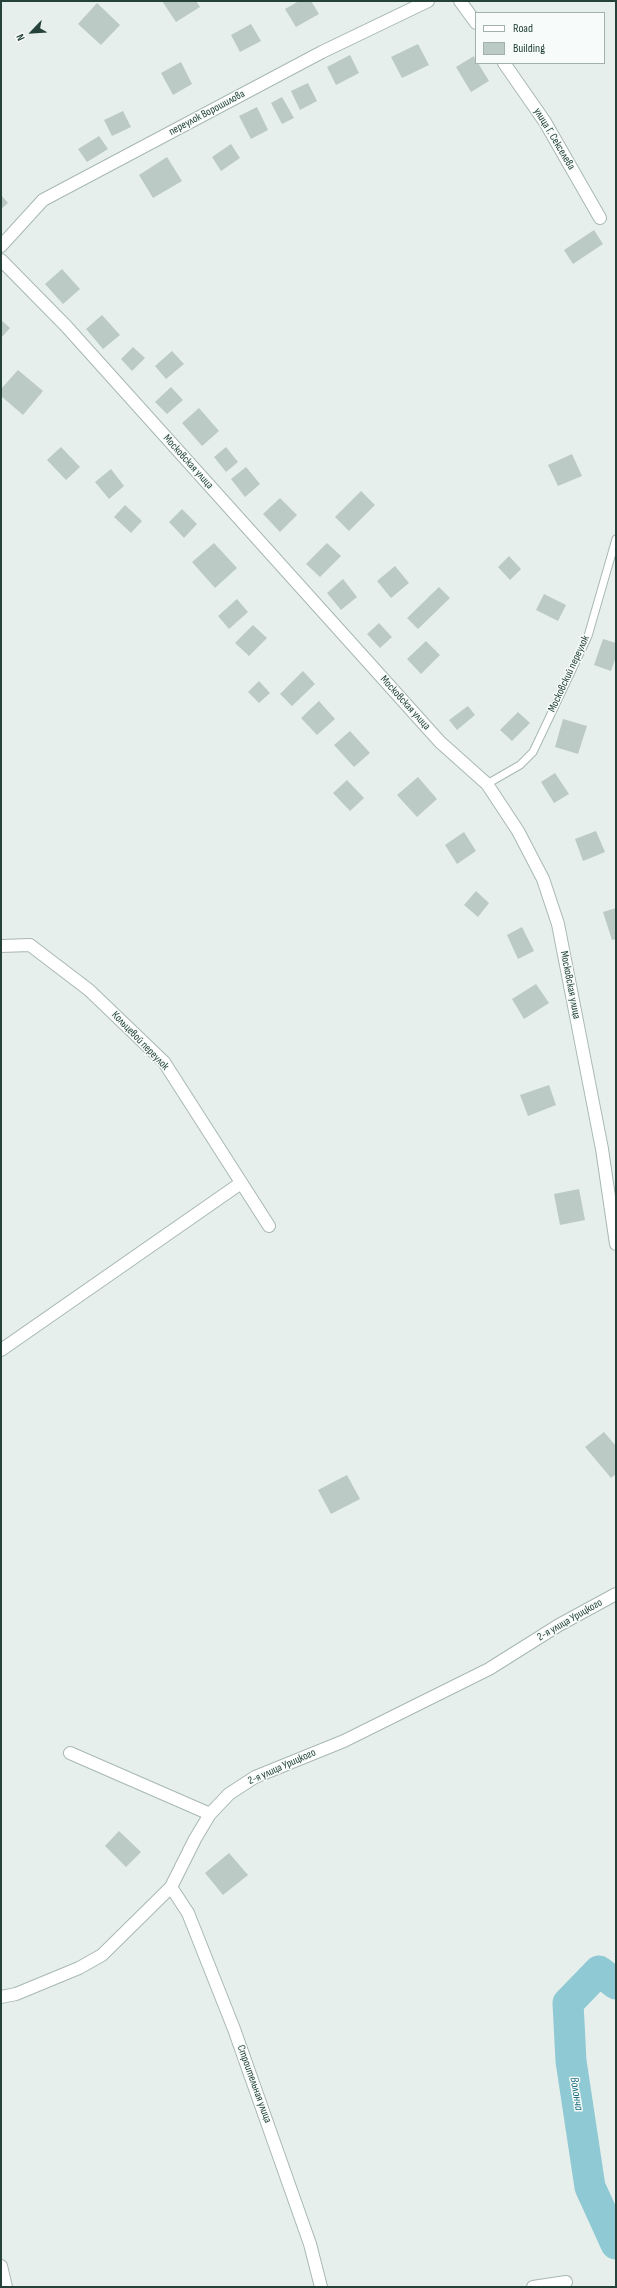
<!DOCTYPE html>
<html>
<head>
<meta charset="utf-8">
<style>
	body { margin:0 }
	#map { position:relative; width:617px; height:2288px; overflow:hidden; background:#e6efeb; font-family:"Sofia Sans Condensed",sans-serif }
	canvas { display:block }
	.frame { position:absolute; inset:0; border:2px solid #24423a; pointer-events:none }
	.legend { position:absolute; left:475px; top:12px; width:130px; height:52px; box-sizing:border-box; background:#f7fbf9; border:1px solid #a3b1ad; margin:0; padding:5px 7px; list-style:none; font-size:12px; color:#24423a }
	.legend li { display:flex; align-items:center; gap:8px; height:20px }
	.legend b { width:20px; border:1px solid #a3b1ad }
	.north { position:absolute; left:12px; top:12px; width:40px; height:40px; -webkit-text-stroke:3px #f7fbf9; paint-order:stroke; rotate:245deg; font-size:11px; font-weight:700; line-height:16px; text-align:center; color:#24423a }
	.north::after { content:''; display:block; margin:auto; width:14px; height:18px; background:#24423a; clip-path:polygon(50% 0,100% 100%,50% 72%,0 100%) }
</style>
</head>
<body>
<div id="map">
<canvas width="617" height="2288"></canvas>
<div class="frame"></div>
<ul class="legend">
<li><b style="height:5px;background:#fff"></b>Road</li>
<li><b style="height:11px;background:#bbcac4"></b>Building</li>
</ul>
<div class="north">N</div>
</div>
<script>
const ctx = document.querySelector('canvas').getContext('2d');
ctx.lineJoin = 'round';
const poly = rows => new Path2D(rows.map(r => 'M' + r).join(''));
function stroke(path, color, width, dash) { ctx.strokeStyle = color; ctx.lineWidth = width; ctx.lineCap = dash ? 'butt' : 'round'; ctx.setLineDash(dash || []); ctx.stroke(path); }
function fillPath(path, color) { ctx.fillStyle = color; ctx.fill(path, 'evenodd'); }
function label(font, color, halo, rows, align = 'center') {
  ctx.font = font + ' "Sofia Sans Condensed",sans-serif'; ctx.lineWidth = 3; ctx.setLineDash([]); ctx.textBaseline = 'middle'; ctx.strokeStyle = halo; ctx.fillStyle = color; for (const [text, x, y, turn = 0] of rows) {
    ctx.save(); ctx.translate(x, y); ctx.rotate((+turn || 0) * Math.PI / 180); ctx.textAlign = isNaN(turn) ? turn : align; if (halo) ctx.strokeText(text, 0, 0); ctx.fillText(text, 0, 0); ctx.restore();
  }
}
stroke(poly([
	[616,1984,599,1971,568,2003,571,2061,590,2187,616,2244]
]), '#8ec9d4', 31);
fillPath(poly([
	[162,1,196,1,200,7,176,22],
	[299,1,311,1,319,14,296,27,285,9],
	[97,3,120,25,101,45,78,24],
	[251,24,261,41,240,52,231,35],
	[418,44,429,65,402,78,391,57],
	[350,55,359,73,336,85,327,67],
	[474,56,476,63,478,63,489,81,471,92,456,67],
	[181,62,192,84,173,95,161,73],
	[308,83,317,101,300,110,291,91],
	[282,97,294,118,282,124,271,103],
	[257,107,268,130,251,139,239,116],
	[123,111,131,127,112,136,104,120],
	[99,136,108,149,87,162,78,149],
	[231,144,240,158,221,171,212,157],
	[167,157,182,181,153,198,139,175],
	[1,195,8,203,1,209],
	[594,230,603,244,573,264,564,250],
	[62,269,80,289,63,304,45,284],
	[102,315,120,335,103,349,86,329],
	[1,320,10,328,1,338],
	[133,347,145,358,132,371,121,359],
	[172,351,184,364,166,379,155,366],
	[18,370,43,391,23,415,1,396,1,389],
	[171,387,183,400,167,414,155,402],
	[199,408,219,431,202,446,182,423],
	[61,447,80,467,66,480,47,460],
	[226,447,238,462,226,472,214,457],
	[572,454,582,476,558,486,548,465],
	[246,467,260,484,245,497,231,479],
	[111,469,124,486,109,499,95,482],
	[361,491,375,505,349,531,335,517],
	[280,498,297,515,280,532,263,514],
	[125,505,142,521,131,533,114,517],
	[182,509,197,524,184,538,169,522],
	[214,543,237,568,215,588,192,562],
	[327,543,341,556,320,577,306,564],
	[509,556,521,569,510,580,498,567],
	[395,566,409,583,391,598,377,581],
	[343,579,357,597,341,610,327,593],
	[439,587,450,598,418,629,407,618],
	[544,594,566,605,558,621,536,610],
	[237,599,248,612,229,629,218,616],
	[379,623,392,637,380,648,367,634],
	[253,625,267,638,249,656,235,643],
	[603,639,616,643,616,657,611,671,594,665],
	[426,641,440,655,421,674,407,659],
	[303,671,315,684,292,706,280,694],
	[259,681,270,693,259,703,248,692],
	[319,701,335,719,317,735,301,718],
	[468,706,475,715,457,730,449,720],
	[518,712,530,723,512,741,500,730],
	[563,719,587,726,578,754,555,747],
	[350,731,370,753,354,767,334,745],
	[555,773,569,794,554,803,541,782],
	[418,777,437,799,417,817,397,795],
	[347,780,364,798,350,811,333,793],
	[596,831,605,852,583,861,575,839],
	[464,832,476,851,457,864,445,845],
	[476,891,489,903,478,917,464,905],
	[616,908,616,939,612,940,603,912],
	[522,927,534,951,518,959,507,935],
	[536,984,549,1003,524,1019,512,999],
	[549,1085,556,1105,528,1116,520,1095],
	[579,1189,585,1220,560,1225,554,1194],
	[604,1432,616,1446,616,1474,611,1478,585,1447],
	[347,1475,360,1499,331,1514,318,1490],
	[119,1831,141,1852,126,1867,105,1846],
	[229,1853,248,1875,223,1895,205,1873]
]), '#bbcac4');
const service = poly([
	[487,784,520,765,533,752,588,636,616,539]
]);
const minor = poly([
	[460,1,476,23],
	[504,63,545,122,600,218],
	[1,246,43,200,322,52,428,1],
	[1,260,66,326,440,742,487,784,518,831,543,879,558,924,602,1149,616,1244],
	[1,946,30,945,89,990,164,1062,269,1226],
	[1,1350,241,1183],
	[70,1753,210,1814],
	[171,1887,188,1913,234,2029,310,2244,321,2287],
	[1,1997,16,1994,79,1968,102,1955,171,1887,195,1839,210,1814,229,1794,255,1777,344,1741,489,1669,559,1625,616,1594],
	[1,2266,6,2287],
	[533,2287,566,2282]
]);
stroke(service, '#a8b8b2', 9);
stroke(minor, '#a8b8b2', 14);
stroke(service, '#fff', 7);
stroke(minor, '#fff', 12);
label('11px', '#24423a', '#f7fbf9', [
	["переулок Ворошилова",207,113,-28],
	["улица Г. Секселева",554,139,59],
	["Московская улица",188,462,48],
	["Московский переулок",569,674,-65],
	["Московская улица",405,703,48],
	["Московская улица",570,985,79],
	["Кольцевой переулок",140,1041,46],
	["2-я улица Урицкого",570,1620,-30],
	["2-я улица Урицкого",282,1767,-24],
	["Строительная улица",254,2084,70]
]);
label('italic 12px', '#1c6f80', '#f7fbf9', [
	["Волонча",576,2094,81]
]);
</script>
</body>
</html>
